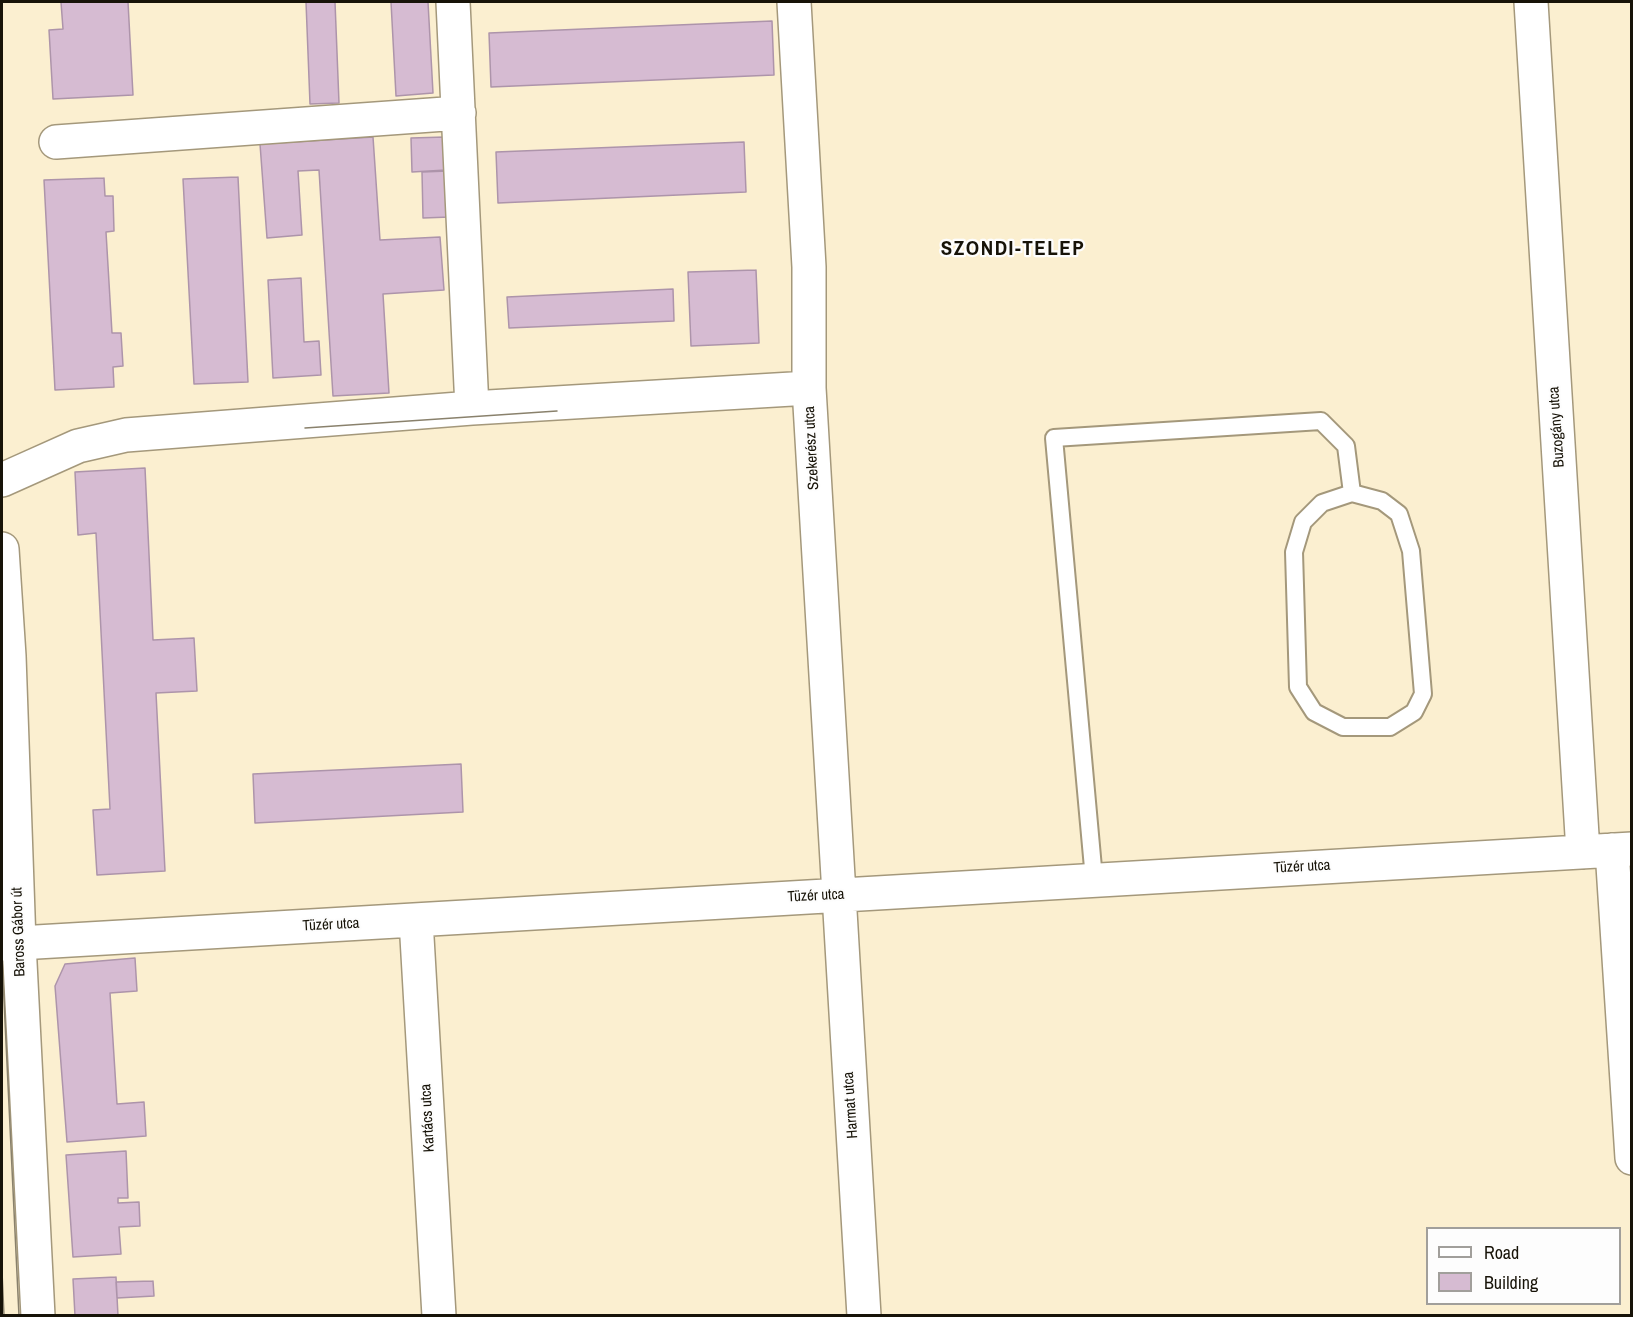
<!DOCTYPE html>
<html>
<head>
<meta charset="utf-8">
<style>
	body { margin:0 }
	#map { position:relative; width:1633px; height:1317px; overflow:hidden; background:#fbefd0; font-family:"Archivo Narrow",sans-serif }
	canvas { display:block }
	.frame { position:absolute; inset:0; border:3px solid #171308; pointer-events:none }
	.legend { position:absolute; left:1426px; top:1227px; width:195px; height:78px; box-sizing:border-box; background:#fdfdfd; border:2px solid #a19f9b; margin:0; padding:8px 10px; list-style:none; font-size:18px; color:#171308 }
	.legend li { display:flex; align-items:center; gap:12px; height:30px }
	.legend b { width:30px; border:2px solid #a19f9b }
</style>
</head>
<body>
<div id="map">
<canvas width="1633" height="1317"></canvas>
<div class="frame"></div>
<ul class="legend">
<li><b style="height:8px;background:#fff"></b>Road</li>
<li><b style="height:16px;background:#d6bbd2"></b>Building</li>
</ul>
</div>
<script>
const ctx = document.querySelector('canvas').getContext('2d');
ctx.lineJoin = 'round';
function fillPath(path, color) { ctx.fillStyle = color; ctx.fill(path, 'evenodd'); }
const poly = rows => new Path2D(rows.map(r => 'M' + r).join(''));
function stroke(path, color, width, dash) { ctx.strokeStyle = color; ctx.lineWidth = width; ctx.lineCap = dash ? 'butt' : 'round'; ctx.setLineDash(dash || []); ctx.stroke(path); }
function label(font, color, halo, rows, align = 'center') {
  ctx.font = font + ' "Archivo Narrow",sans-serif'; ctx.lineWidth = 4.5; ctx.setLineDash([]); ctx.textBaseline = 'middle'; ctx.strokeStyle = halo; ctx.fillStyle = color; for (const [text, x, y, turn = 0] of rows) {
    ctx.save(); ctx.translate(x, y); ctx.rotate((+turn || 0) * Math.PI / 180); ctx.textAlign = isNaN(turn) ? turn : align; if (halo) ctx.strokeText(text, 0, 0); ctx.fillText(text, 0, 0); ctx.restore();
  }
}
const building = poly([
	[61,2,128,2,133,95,53,99,49,30,63,29,61,2],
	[306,2,335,2,339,103,310,104,306,2],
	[391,2,428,2,433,93,396,96,391,2],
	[772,21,774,75,491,87,489,33,772,21],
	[373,137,380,240,440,237,444,290,383,294,389,393,333,396,319,170,298,171,302,235,267,238,260,144,373,137],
	[445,137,446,170,412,172,411,138,445,137],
	[744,142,746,192,498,203,496,152,744,142],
	[448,171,450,217,423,218,422,172,448,171],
	[238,177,248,382,194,384,183,179,238,177],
	[104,178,105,196,113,196,114,231,106,232,112,333,121,333,123,366,113,367,114,387,55,390,44,180,104,178],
	[756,270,759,343,691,346,688,272,756,270],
	[301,278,304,342,319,341,321,375,273,378,268,280,301,278],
	[673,289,674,321,509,328,507,297,673,289],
	[145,468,153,640,194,638,197,691,156,693,165,871,97,875,93,810,110,809,96,533,78,535,75,472,145,468],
	[461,764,463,812,255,823,253,774,461,764],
	[135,958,137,991,110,993,117,1104,144,1102,146,1136,67,1142,55,986,65,964,135,958],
	[126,1151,128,1198,118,1198,118,1203,139,1202,140,1226,119,1227,121,1254,73,1257,66,1155,126,1151],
	[116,1277,118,1316,75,1316,73,1279,116,1277],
	[153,1281,154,1296,117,1298,116,1282,153,1281]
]);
fillPath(building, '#d6bbd2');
stroke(building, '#ad94aa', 1.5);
const service = poly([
	[1352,493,1382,501,1399,514,1411,551,1423,694,1414,712,1390,727,1343,727,1314,712,1298,687,1294,552,1303,522,1322,503,1352,493],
	[1094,879,1054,438,1321,421,1346,446,1352,493]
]);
const minor = poly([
	[453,2,472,408],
	[794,2,809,267,809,388,864,1316],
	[1531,2,1583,852],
	[56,142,459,113],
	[2,480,78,446,126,435,472,408,809,388],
	[1612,850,1632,1158],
	[416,920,439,1316],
	[2,944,1632,849]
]);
const tertiary = poly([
	[2,549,9,656,19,943,38,1316]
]);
stroke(service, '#a4987b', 20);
stroke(minor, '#a4987b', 36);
stroke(tertiary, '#a4987b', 36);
stroke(service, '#fff', 16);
stroke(minor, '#fff', 33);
stroke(tertiary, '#fff', 33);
stroke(poly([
	[305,428,557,411],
	[2,958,19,1316],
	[2,1272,4,1316]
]), '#89816c', 1.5);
label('15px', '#171308', '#fdfdfd', [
	["Buzogány utca",1557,427,-94],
	["Szekerész utca",812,448,-93],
	["Tüzér utca",1302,867,-3],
	["Tüzér utca",816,896,-3],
	["Tüzér utca",331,925,-3],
	["Baross Gábor út",19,932,-92],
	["Harmat utca",851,1105,-94],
	["Kartács utca",428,1118,-93]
]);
ctx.letterSpacing = '1.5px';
label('bold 21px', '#171308', '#fdfdfd', [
	["SZONDI-TELEP",1013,249]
]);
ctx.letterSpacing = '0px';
</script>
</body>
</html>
